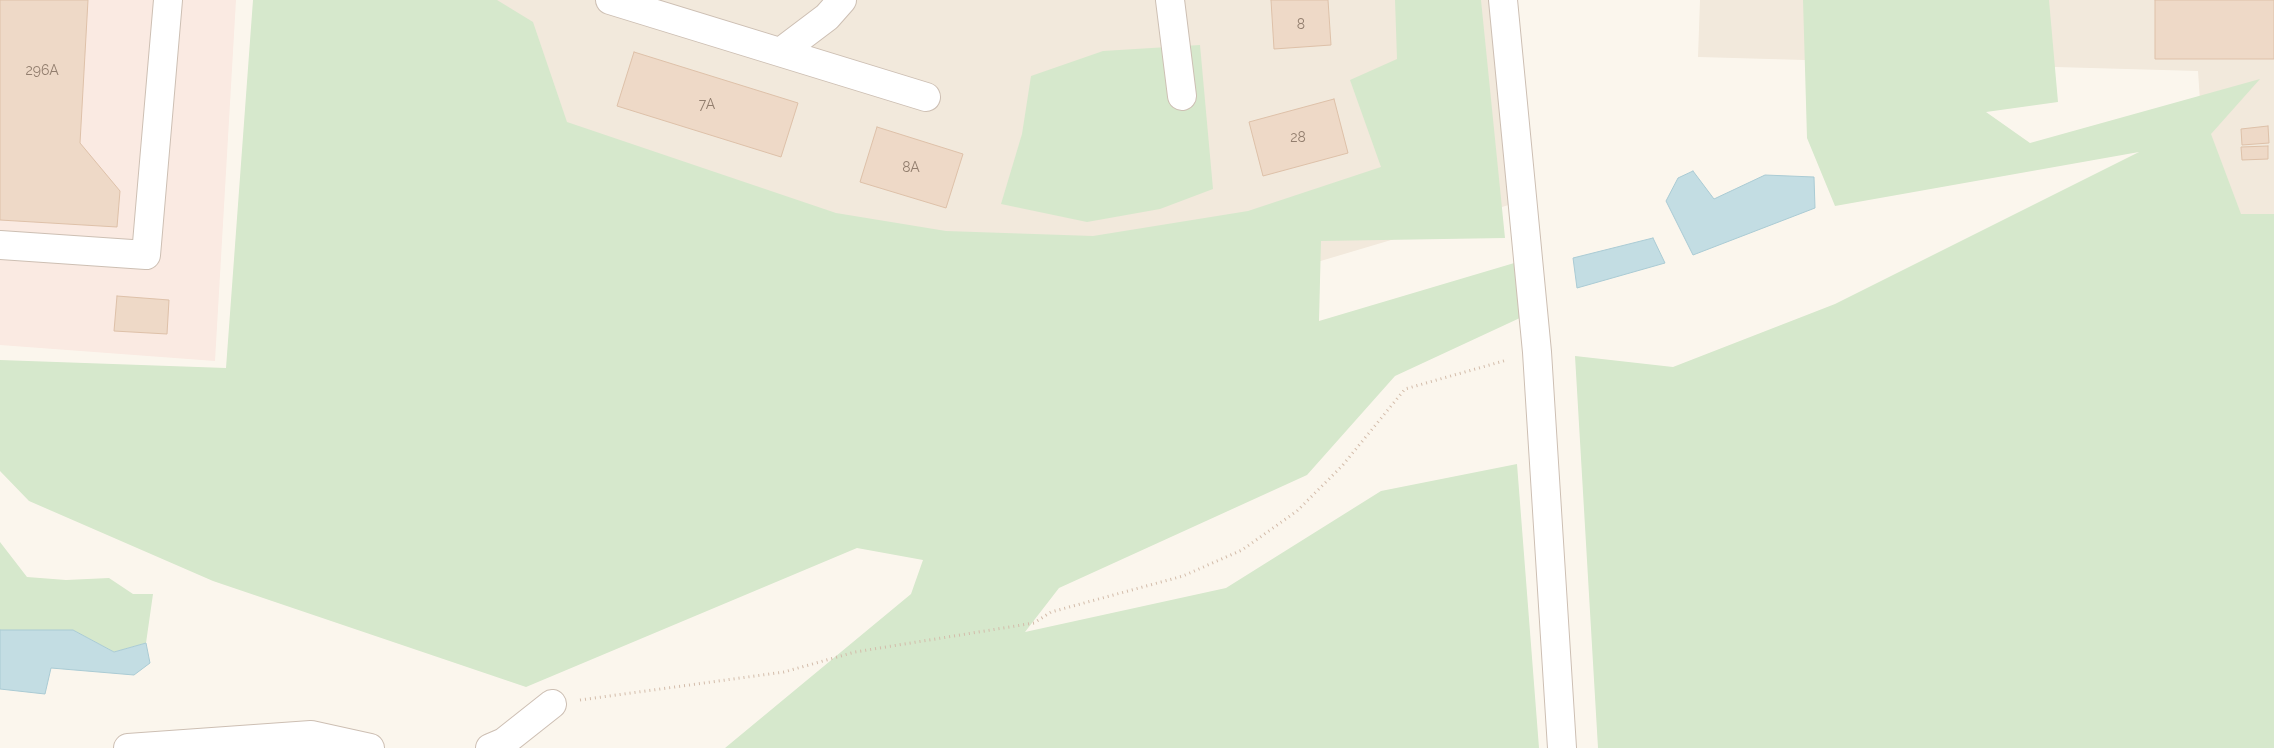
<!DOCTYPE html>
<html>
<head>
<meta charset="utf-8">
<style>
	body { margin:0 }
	canvas { display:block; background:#fbf6ed }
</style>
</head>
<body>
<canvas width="2274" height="748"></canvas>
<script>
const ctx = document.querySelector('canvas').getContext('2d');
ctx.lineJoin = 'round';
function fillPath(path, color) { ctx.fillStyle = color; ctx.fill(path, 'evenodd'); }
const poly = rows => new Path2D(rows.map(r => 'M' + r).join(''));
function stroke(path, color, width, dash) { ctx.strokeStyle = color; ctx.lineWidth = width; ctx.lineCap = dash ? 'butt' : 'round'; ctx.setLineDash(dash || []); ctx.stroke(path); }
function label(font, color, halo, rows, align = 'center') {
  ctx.font = font + ' Raleway,sans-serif'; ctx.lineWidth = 4; ctx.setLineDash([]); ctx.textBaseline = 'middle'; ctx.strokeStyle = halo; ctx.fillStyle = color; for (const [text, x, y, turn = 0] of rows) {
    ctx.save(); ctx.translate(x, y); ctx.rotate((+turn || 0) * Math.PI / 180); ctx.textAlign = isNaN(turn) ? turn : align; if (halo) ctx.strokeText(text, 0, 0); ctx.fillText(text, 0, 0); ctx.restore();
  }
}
fillPath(poly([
	[275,0,1491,0,1512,204,1005,355],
	[1700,0,2274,0,2274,247,2210,250,2198,71,1698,57]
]), '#f2e9dc');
fillPath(poly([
	[0,0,236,0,215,361,0,345]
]), '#faeae2');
fillPath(poly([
	[253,0,497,0,533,22,567,122,836,213,946,231,1093,236,1248,211,1381,167,1350,80,1397,59,1395,0,1481,0,1505,238,1321,241,1319,321,1521,261,1522,317,1395,376,1307,475,1059,588,1025,632,1226,588,1381,491,1517,464,1539,748,725,748,911,594,923,560,857,548,526,687,213,581,29,501,0,471,0,360,226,368],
	[1803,0,2049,0,2058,102,1986,112,2030,143,2260,79,2211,134,2241,214,2274,214,2274,748,1598,748,1575,356,1673,367,1835,304,2139,152,1835,206,1807,138],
	[1200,45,1213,189,1160,209,1087,222,1001,204,1022,134,1031,76,1103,51],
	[0,542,27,577,66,580,109,578,133,594,153,594,146,643,114,652,73,630,0,630]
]), '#d6e8cc');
const water = poly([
	[1693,171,1714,199,1765,175,1814,177,1815,208,1693,255,1666,201,1678,178,1693,171],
	[1653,238,1665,263,1577,288,1573,258,1653,238],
	[0,630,73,630,114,652,146,643,150,663,134,675,51,668,45,694,0,689,0,630]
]);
fillPath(water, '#c3dde3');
stroke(water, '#aacbd4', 1);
const building = poly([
	[0,0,88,0,80,143,120,191,117,227,0,220,0,0],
	[1271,0,1328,0,1331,45,1274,49,1271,0],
	[2155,0,2274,0,2274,59,2155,59,2155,0],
	[634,52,798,103,781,157,617,106,634,52],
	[1334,99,1348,153,1263,176,1249,122,1334,99],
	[2268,126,2269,143,2242,145,2241,129,2268,126],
	[877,127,963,154,946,208,860,182,877,127],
	[2268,146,2268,159,2242,160,2241,147,2268,146],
	[117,296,169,300,167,334,114,331,117,296]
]);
fillPath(building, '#eed9c7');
stroke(building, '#dec1a9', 1);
const minor = poly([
	[610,0,926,97],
	[1170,0,1182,96],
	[1503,0,1537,352,1562,748],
	[782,51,827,17,842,0],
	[0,245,146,255,168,0],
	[128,748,311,735,370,748],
	[490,748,504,742,552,704]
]);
stroke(minor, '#cdbfb3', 30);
stroke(poly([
	[580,700,784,672,855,652,1034,623,1051,612,1183,576,1242,550,1297,511,1342,466,1405,389,1507,360]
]), '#d3bcaa', 3, [1, 4]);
stroke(minor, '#fff', 28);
label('14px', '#927e6e', null, [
	["8",1301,25],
	["296А",42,71],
	["7А",707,105],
	["28",1298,138],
	["8А",911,168]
]);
</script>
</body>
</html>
